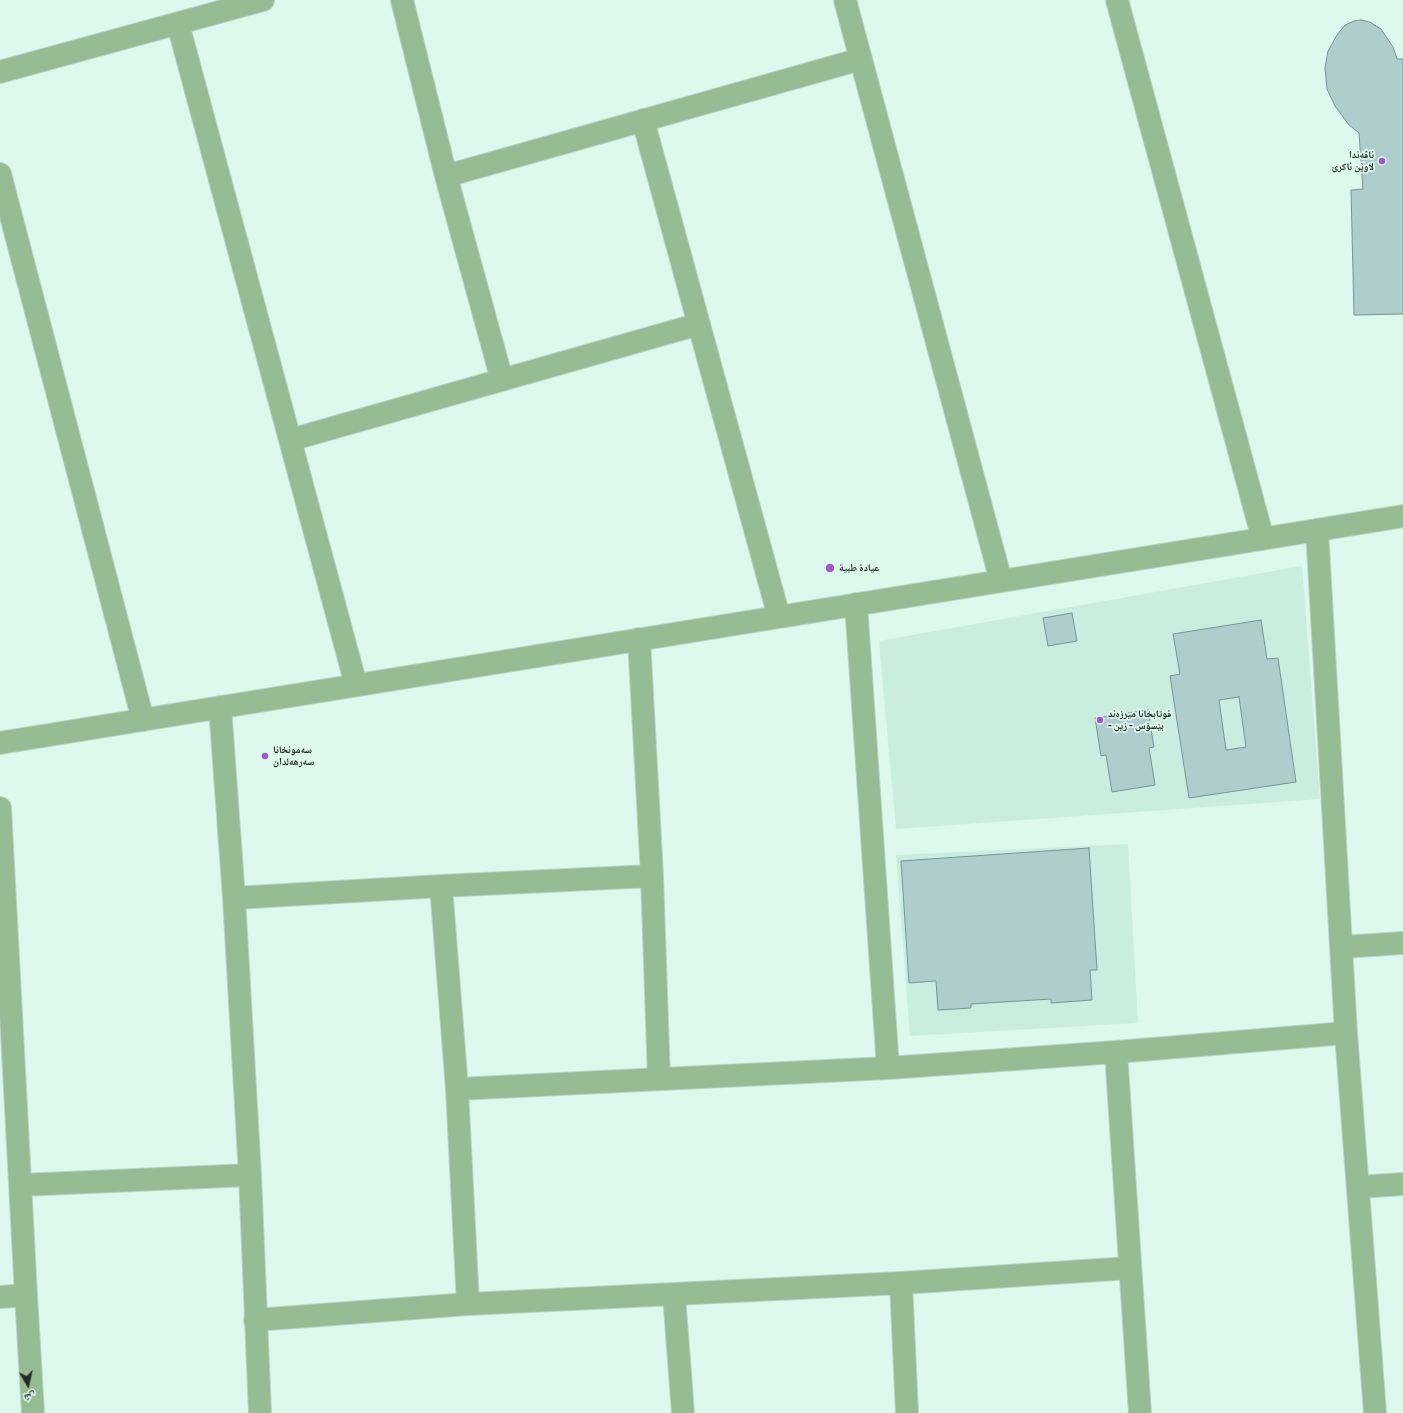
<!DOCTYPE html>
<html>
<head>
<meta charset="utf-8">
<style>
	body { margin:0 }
	#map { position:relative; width:1403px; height:1413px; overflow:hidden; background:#ddf8ed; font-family:"Fira Sans Condensed","Noto Naskh Arabic",sans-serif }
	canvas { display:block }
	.north { position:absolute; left:8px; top:1365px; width:40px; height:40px; -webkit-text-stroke:3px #ddf8ed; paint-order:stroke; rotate:171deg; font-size:11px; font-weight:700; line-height:16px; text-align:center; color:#212b27 }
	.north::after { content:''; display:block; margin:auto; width:14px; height:18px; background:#212b27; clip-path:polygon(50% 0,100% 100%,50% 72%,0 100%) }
</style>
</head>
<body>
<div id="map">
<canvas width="1403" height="1413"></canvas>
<div class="north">ش</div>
</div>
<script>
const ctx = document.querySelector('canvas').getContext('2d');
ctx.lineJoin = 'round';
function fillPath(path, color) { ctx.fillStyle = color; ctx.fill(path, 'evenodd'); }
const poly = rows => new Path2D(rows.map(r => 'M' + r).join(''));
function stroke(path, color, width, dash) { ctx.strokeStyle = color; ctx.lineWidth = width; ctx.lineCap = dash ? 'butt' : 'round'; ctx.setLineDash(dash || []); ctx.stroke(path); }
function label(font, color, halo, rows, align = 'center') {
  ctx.font = font + ' "Fira Sans Condensed","Noto Naskh Arabic",sans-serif'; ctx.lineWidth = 3.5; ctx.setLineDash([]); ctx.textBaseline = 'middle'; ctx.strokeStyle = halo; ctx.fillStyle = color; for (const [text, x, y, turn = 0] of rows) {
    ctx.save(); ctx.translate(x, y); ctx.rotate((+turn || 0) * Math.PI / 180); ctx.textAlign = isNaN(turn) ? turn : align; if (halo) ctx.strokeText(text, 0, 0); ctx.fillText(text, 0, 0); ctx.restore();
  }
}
fillPath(poly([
	[1302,566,1320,799,896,829,879,641],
	[1128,844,1138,1023,910,1036,896,855]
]), '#caede0');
const building = poly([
	[1361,20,1370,22,1381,29,1393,47,1397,59,1403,59,1403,314,1354,315,1351,190,1363,189,1359,133,1349,125,1335,106,1327,89,1325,68,1328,51,1337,35,1345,25,1354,21,1361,20],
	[1072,613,1077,641,1048,646,1043,618,1072,613],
	[1261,620,1267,659,1278,658,1296,782,1189,798,1170,676,1180,674,1173,634,1261,620],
	[1239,697,1246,747,1226,750,1219,700,1239,697],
	[1148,710,1154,747,1149,748,1155,785,1112,792,1106,755,1101,756,1095,718,1148,710],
	[1089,848,1097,970,1090,970,1092,1000,1051,1003,1051,999,971,1004,971,1008,938,1010,936,981,909,983,901,861,1089,848]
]);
fillPath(building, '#b0cdce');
stroke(building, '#799495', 1);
const minor = poly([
	[402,0,446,176,502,380],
	[845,0,1001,581],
	[1117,0,1263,539],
	[178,24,356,685],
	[0,72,263,0],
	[643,120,779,617],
	[0,174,143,720],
	[446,176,861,59],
	[290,440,699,324],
	[1317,530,1346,1033,1375,1413],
	[856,604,888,1068],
	[639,639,652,876,659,1079],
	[220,707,234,898,250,1175,260,1413],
	[0,743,1403,516],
	[0,808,26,1295,33,1413],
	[441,886,457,1089,468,1304],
	[234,898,441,886,652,876],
	[1342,947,1403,943],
	[1116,1052,1140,1413],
	[457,1089,888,1068,1116,1052,1346,1033],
	[21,1185,250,1175],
	[1358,1187,1403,1184],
	[901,1283,907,1413],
	[674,1295,683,1413],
	[0,1297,26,1295],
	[255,1320,468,1304,901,1283,1130,1268]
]);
stroke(minor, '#bbd3c9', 24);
stroke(minor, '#97bb92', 22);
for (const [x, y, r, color] of [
	[1382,161,4,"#a257ca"],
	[830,568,5,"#a257ca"],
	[1100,720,4,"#a257ca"],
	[265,756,4,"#a257ca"]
]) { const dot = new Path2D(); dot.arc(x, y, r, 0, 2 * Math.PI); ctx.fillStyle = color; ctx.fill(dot); stroke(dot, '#ddf8ed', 1.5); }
label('bold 10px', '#212b27', '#ddf8ed', [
	["ناڤەندا",1374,155,"right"],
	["لاوێن ئاکرێ",1374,167,"right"],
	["عيادة طبية",839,568],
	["قوتابخانا میرزەند",1108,714],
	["- بێسۆس - زین",1108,726],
	["سەمونخانا",273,750],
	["سەرهەلدان",273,762]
], 'left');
</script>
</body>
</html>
